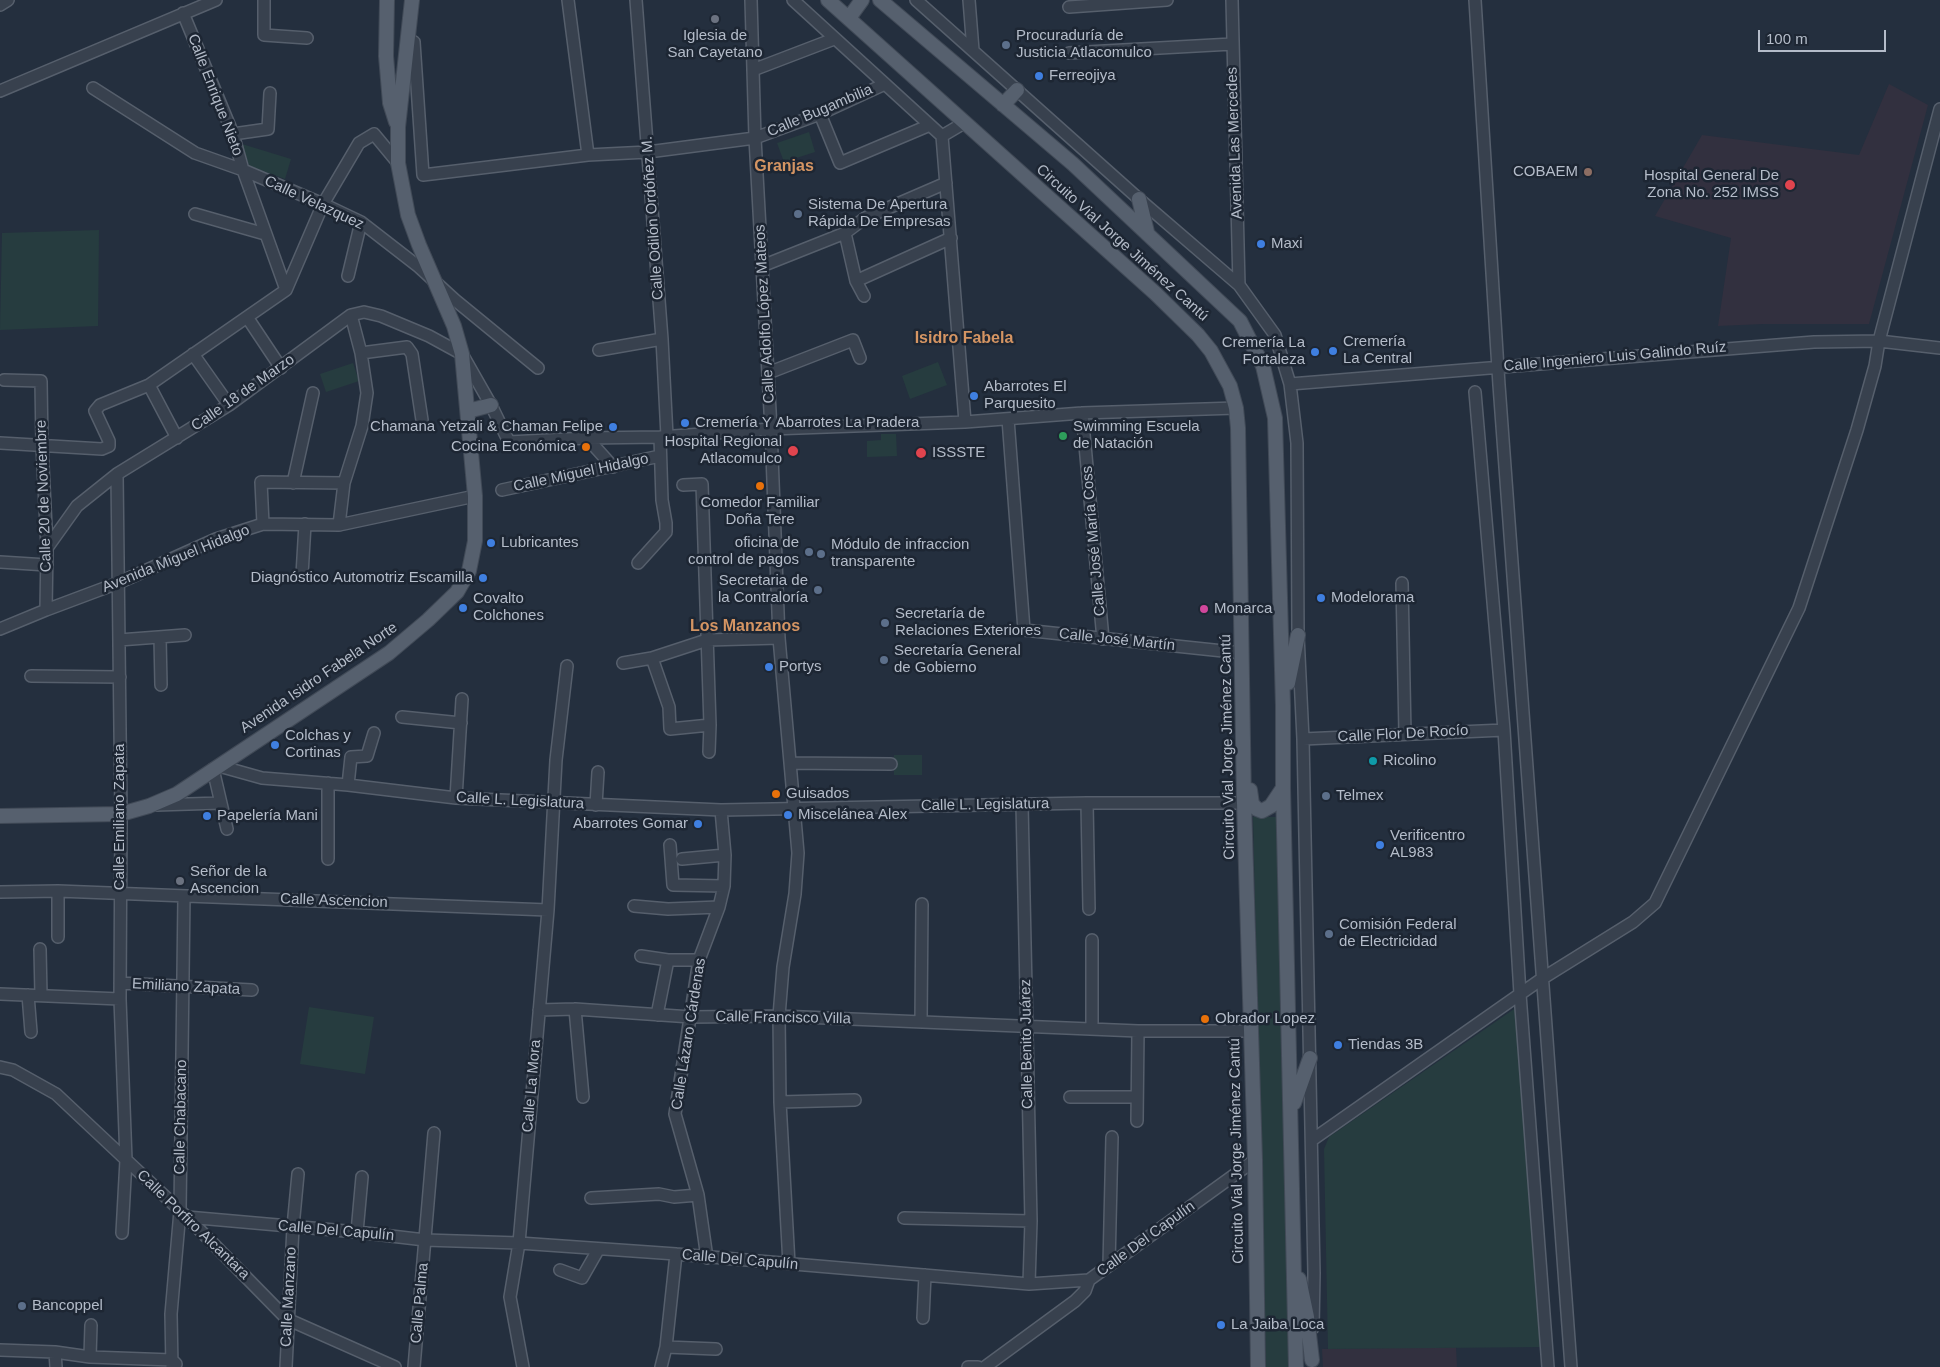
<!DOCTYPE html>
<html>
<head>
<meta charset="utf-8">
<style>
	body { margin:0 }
	#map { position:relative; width:1940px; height:1367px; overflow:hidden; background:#242f3e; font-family:Helvetica,sans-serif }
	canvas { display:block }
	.scale { position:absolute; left:1758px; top:30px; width:128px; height:22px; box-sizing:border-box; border:2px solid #b4bcc9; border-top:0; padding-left:6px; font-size:15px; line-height:18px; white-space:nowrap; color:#b4bcc9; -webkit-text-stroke:4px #1d2633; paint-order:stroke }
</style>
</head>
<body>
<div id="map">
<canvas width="1940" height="1367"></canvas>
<div class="scale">100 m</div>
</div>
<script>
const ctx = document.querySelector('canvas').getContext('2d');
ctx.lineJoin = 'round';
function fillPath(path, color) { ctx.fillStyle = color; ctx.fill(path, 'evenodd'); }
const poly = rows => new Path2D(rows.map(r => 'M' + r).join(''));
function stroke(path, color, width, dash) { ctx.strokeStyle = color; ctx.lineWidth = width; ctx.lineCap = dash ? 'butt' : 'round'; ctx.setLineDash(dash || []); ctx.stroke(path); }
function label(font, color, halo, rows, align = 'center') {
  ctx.font = font + ' Helvetica,sans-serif'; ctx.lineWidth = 5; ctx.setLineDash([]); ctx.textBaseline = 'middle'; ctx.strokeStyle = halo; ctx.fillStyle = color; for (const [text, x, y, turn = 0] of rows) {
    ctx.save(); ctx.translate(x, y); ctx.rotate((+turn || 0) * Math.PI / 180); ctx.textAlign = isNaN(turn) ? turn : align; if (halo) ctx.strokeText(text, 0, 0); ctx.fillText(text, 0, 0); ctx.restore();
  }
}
fillPath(poly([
	[1889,84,1928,105,1869,324,1763,324,1718,326,1731,238,1655,216,1702,135,1859,155],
	[1456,1347,1457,1367,1323,1367,1322,1349]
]), '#32303f');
fillPath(poly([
	[809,132,815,152,784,162,777,143],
	[242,144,291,159,285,179,249,166],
	[99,230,98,326,0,330,2,233],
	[938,362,947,385,910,399,902,376],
	[353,363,359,381,326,392,320,374],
	[881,434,896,434,897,456,867,457,867,441,881,440],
	[894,755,922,755,922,775,894,775],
	[1253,817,1278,817,1290,1367,1266,1367],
	[309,1007,374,1017,365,1074,300,1064],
	[1517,1007,1543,1347,1328,1349,1324,1149,1329,1137]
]), '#263c3f');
const minor = poly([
	[264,0,264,35,307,38],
	[568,0,588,155],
	[636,0,662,339,667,436],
	[751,0,755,138,771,429,779,638,798,853,795,894,783,967,779,1016,780,1102,789,1264],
	[793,0,942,136],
	[916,0,1139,199,1239,285,1275,335,1290,384,1297,443,1298,635,1303,739,1314,1273,1313,1328],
	[969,0,973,50],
	[1232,0,1239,285],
	[1475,0,1499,385,1571,1367],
	[0,5,8,0],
	[1069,7,1167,0],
	[183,13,233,134,243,170,286,290],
	[407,43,414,42,423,175,588,155,648,152,755,138,820,114,885,84],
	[1069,53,1232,44],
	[753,70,834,39],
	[93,88,195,153,243,170,323,204,361,222,419,267,455,300,538,368],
	[0,91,216,0],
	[820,114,840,163,930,125],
	[233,134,268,129,270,93],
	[942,136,965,422],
	[942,136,964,123],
	[195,214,265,234],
	[845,233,856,281,864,296],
	[762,266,845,233,865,218,946,183],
	[348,276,361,222],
	[856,281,951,238],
	[286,290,323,204,359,143,374,134,398,163],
	[247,317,281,368],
	[599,350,662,339],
	[361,353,407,347,412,354,422,420],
	[193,354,229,405],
	[768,373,853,340,860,358],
	[4,380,41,381,42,445,47,548,46,610],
	[1290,384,1814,342,1879,341,1940,348],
	[149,385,177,438],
	[1475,392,1504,730,1520,994,1548,1367],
	[1082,413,1103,639],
	[1008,419,1024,630,1242,653],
	[587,438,613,467],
	[0,443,102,449,109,446,109,441,95,411,100,405,149,385,286,290],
	[117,474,121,814,120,999,126,1160,122,1233],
	[293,483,313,393],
	[683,485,702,484,710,725,709,752],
	[502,490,660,456],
	[263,524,261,482,344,483],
	[339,525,344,483,362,426,367,393,361,353,351,315],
	[47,548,77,506,117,474,229,405,351,315,364,312,381,316,429,336,462,354,491,405,509,442,587,438,660,437,771,429,965,422,1082,413,1236,408],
	[0,562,47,565],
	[638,563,666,532,666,523,662,500,660,437],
	[302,575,305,524],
	[1402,583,1405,734],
	[0,629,46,610,118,583,216,539,263,524,339,525,475,496],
	[160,637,161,685],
	[119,640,185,635],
	[652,658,669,707,670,729,710,725],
	[623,663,652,658,707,640,779,638],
	[31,676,120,677],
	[402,717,461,723],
	[1303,739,1504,730],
	[790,763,891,764],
	[219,766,262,778,348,785,456,798,721,810,1087,803,1244,803],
	[213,769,227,829],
	[348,785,351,757,367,756,374,733],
	[456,798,462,699],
	[1087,803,1089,909],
	[1022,804,1031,1221,1029,1284],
	[156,805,221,803],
	[596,805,598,772],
	[670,845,673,885,724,886],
	[328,859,328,783],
	[682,859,725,855],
	[58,891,58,937],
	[0,892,58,891,548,910],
	[634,906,668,909,719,907],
	[40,949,41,995],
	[641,956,668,960,699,960],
	[120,983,252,990],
	[0,994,120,999],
	[28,995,31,1032],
	[575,1009,583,1097],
	[539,1010,575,1009,691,1017,779,1016,1138,1031,1251,1031],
	[657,1015,668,960],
	[921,1022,922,904],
	[1092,1029,1092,940],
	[0,1067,13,1070,56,1094,187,1217,287,1319,395,1367],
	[1070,1097,1136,1097],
	[780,1102,855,1100],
	[1137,1121,1138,1031],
	[1312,1140,1543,978,1633,922,1655,903,1799,608,1857,430,1875,366,1879,341,1940,109],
	[591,1198,659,1194,674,1197,698,1195],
	[187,1217,357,1232,425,1240,519,1243,676,1254,1029,1284,1089,1280,1255,1160],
	[904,1218,1031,1221],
	[357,1232,362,1177],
	[707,1258,698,1195,675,1114,699,960,719,907,724,886,725,855,721,810],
	[1109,1265,1112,1137],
	[560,1270,582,1278,598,1250],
	[923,1318,925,1275],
	[666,1347,716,1349],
	[0,1350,55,1352,90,1357,172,1360,176,1364],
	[55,1352,56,1367],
	[90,1357,91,1325],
	[172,1367,171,1314,180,1211,184,896],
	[286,1367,293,1227,298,1174],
	[414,1367,434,1133],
	[523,1367,510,1297,519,1243,548,910,556,760,567,666],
	[661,1367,666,1347,676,1254],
	[968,1367,978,1367],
	[985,1367,1075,1301,1085,1291,1089,1280]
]);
const major = poly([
	[387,0,386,56,390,103,396,122],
	[828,0,1155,293,1198,335,1211,351,1230,386,1236,408,1238,428,1244,803,1255,1160,1258,1367],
	[880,0,1073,164,1240,321,1263,366,1275,418,1283,706,1283,787,1296,1367],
	[849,18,862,0],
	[1003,105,1017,90],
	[1139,199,1147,232],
	[468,411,491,405],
	[1288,683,1298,635],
	[1250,790,1252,804,1257,809,1262,811,1271,806,1283,788],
	[0,816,121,814,149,806,177,794,389,653,428,620,457,592,469,571,475,541,475,496,462,354,454,326,419,245,408,215,398,163,398,127,412,0],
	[1294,1103,1310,1058],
	[1299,1279,1307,1317,1312,1360]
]);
stroke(minor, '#565f6c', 14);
stroke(major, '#414a57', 16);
stroke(minor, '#38414e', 11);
stroke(major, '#56606e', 14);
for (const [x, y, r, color] of [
	[715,19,5,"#6b7280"],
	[1006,45,5,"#5c6f8a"],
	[1039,76,5,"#3f7fe0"],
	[1588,172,5,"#8d6e63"],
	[1790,185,6,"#e0444e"],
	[798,214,5,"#5c6f8a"],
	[1261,244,5,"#3f7fe0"],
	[1333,351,5,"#3f7fe0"],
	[1315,352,5,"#3f7fe0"],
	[974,396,5,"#3f7fe0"],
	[685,423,5,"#3f7fe0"],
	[613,427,5,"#3f7fe0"],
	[1063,436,5,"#2e9e5b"],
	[586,447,5,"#e8710a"],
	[793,451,6,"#e0444e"],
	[921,453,6,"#e0444e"],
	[760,486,5,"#e8710a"],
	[491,543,5,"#3f7fe0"],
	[809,552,5,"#5c6f8a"],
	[821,554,5,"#5c6f8a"],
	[483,578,5,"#3f7fe0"],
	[818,590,5,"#5c6f8a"],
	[1321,598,5,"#3f7fe0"],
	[463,608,5,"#3f7fe0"],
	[1204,609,5,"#d1479c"],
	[885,623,5,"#5c6f8a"],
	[884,660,5,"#5c6f8a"],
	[769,667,5,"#3f7fe0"],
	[275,745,5,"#3f7fe0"],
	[1373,761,5,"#0f9aa8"],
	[776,794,5,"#e8710a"],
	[1326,796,5,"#5c6f8a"],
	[788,815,5,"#3f7fe0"],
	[207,816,5,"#3f7fe0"],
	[698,824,5,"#3f7fe0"],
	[1380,845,5,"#3f7fe0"],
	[180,881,5,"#6b7280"],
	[1329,934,5,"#5c6f8a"],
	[1205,1019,5,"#e8710a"],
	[1338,1045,5,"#3f7fe0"],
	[22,1306,5,"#5c6f8a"],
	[1221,1325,5,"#3f7fe0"]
]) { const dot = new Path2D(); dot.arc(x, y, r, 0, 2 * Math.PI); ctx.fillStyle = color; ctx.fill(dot); stroke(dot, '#1d2633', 2); }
label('15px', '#b4bcc9', '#1d2633', [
	["Iglesia de",715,36,"center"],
	["San Cayetano",715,53,"center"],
	["Procuraduría de",1016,36],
	["Justicia Atlacomulco",1016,53],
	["Ferreojiya",1049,76],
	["COBAEM",1578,172,"right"],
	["Hospital General De",1779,176,"right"],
	["Zona No. 252 IMSS",1779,193,"right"],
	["Sistema De Apertura",808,205],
	["Rápida De Empresas",808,222],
	["Maxi",1271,244],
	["Cremería",1343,342],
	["La Central",1343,359],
	["Cremería La",1305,343,"right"],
	["Fortaleza",1305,360,"right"],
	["Abarrotes El",984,387],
	["Parquesito",984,404],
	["Cremería Y Abarrotes La Pradera",695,423],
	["Chamana Yetzali & Chaman Felipe",603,427,"right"],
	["Swimming Escuela",1073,427],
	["de Natación",1073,444],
	["Hospital Regional",782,442,"right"],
	["Atlacomulco",782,459,"right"],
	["Cocina Económica",576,447,"right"],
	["ISSSTE",932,453],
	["Comedor Familiar",760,503,"center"],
	["Doña Tere",760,520,"center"],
	["Lubricantes",501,543],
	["oficina de",799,543,"right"],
	["control de pagos",799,560,"right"],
	["Módulo de infraccion",831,545],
	["transparente",831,562],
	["Diagnóstico Automotriz Escamilla",473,578,"right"],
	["Secretaria de",808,581,"right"],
	["la Contraloría",808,598,"right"],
	["Modelorama",1331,598],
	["Covalto",473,599],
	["Colchones",473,616],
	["Monarca",1214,609],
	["Secretaría de",895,614],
	["Relaciones Exteriores",895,631],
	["Secretaría General",894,651],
	["de Gobierno",894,668],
	["Portys",779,667],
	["Colchas y",285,736],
	["Cortinas",285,753],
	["Ricolino",1383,761],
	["Guisados",786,794],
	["Telmex",1336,796],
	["Miscelánea Alex",798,815],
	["Papelería Mani",217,816],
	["Abarrotes Gomar",688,824,"right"],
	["Verificentro",1390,836],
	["AL983",1390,853],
	["Señor de la",190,872],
	["Ascencion",190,889],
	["Comisión Federal",1339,925],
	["de Electricidad",1339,942],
	["Obrador Lopez",1215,1019],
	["Tiendas 3B",1348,1045],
	["Bancoppel",32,1306],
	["La Jaiba Loca",1231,1325]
], 'left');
label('15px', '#b4bcc9', '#1d2633', [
	["Calle Enrique Nieto",215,95,69],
	["Calle Bugambilia",820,111,-23],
	["Avenida Las Mercedes",1235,143,-92],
	["Calle Velazquez",314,203,25],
	["Calle Odilón Ordóñez M.",653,218,-94],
	["Circuito Vial Jorge Jiménez Cantú",1122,243,42],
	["Calle Adolfo López Mateos",765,314,-93],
	["Calle Ingeniero Luis Galindo Ruíz",1615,357,-5],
	["Calle 18 de Marzo",243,393,-35],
	["Calle Miguel Hidalgo",581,473,-12],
	["Calle 20 de Noviembre",44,496,-92],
	["Calle José María Coss",1094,541,-95],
	["Avenida Miguel Hidalgo",176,559,-22],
	["Calle José Martín",1117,640,6],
	["Avenida Isidro Fabela Norte",319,678,-34],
	["Calle Flor De Rocío",1403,734,-3],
	["Circuito Vial Jorge Jiménez Cantú",1228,747,-91],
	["Calle L. Legislatura",520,801,3],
	["Calle L. Legislatura",985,805,-1],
	["Calle Emiliano Zapata",120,817,-90],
	["Calle Ascencion",334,901,2],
	["Emiliano Zapata",186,987,3],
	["Calle Francisco Villa",783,1018,1],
	["Calle Lázaro Cárdenas",689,1034,-81],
	["Calle Benito Juárez",1027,1044,-91],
	["Calle La Mora",532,1086,-85],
	["Calle Chabacano",181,1117,-89],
	["Circuito Vial Jorge Jiménez Cantú",1237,1151,-91],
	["Calle Porfiro Alcantara",193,1225,44],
	["Calle Del Capulín",336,1231,5],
	["Calle Del Capulín",1146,1239,-36],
	["Calle Del Capulín",740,1260,5],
	["Calle Manzano",289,1297,-87],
	["Calle Palma",420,1303,-85]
]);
label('bold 16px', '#d59563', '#1d2633', [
	["Granjas",784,167],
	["Isidro Fabela",964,339],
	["Los Manzanos",745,627]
]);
</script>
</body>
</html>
